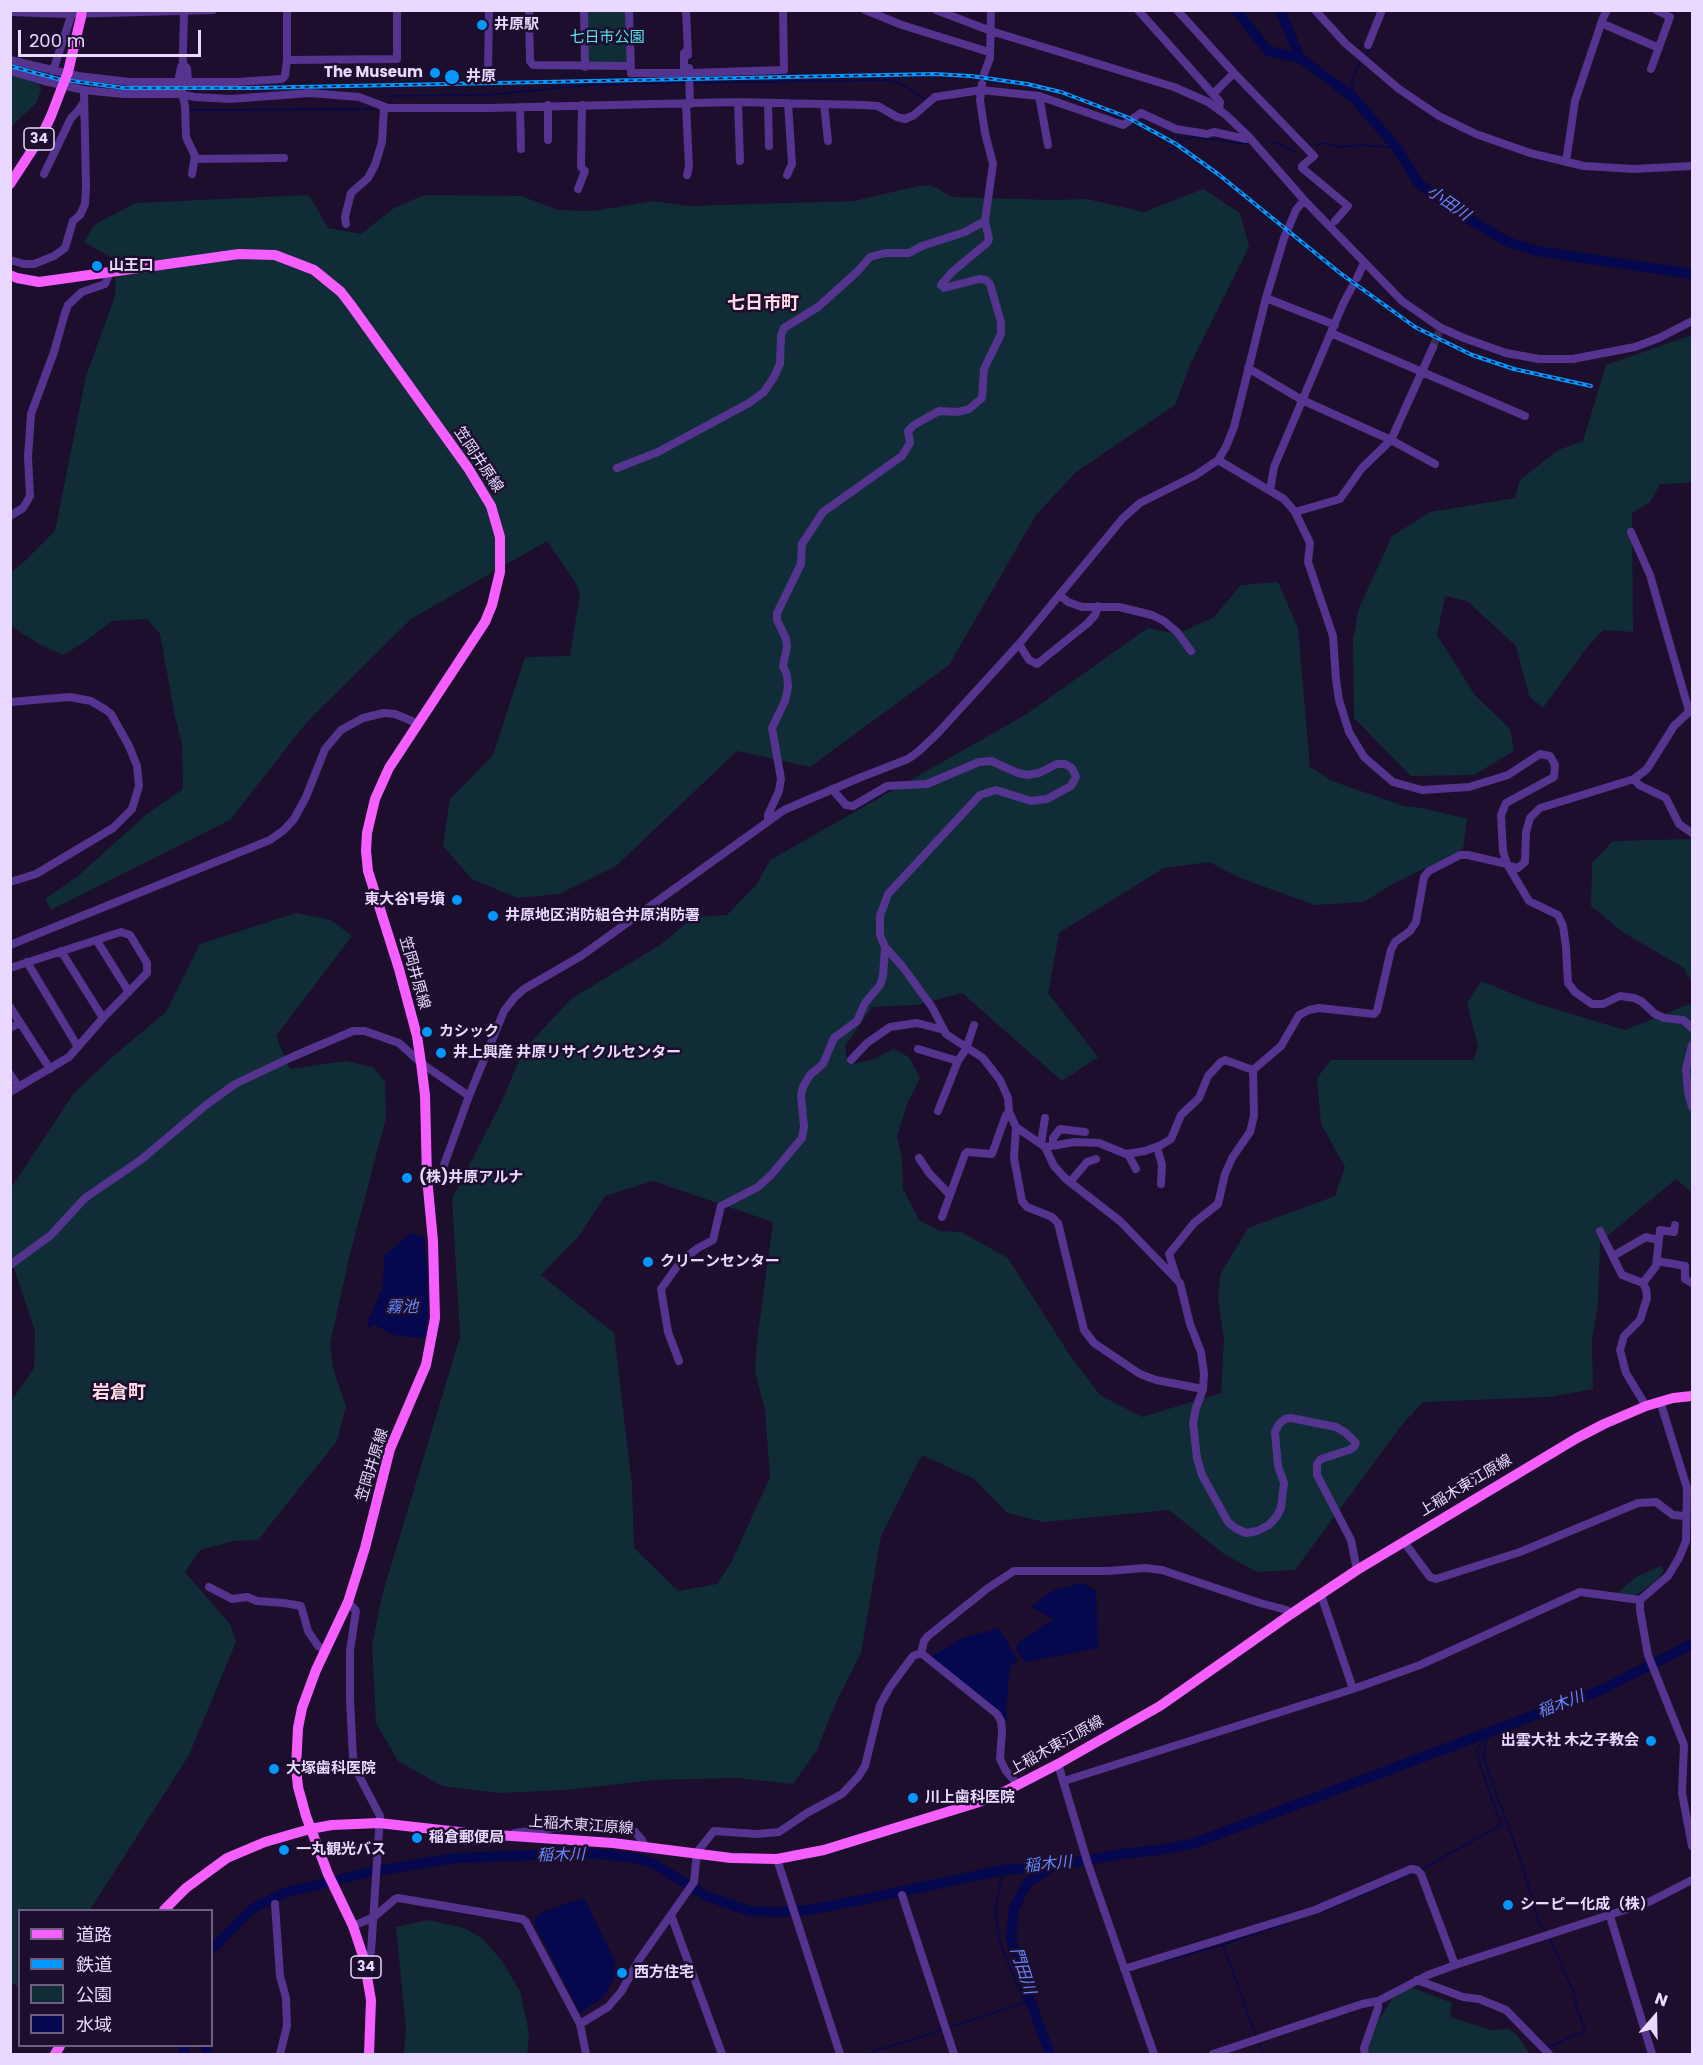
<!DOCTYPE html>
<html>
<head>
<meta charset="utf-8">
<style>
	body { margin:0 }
	#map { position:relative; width:1703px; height:2065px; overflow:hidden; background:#1c0e2c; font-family:Poppins,"Noto Sans JP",sans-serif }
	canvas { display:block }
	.frame { position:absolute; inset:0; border:12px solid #e9d8ff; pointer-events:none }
	.legend { position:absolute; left:18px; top:1909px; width:195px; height:138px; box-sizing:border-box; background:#1c0e2c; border:2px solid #6e5f80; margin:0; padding:8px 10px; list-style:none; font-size:18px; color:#e9d8ff }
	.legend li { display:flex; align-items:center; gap:12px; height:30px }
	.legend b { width:30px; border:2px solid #6e5f80 }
	.north { position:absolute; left:1625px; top:1987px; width:60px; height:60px; -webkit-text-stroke:4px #1c0e2c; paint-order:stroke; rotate:20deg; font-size:16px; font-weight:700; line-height:24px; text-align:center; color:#e9d8ff }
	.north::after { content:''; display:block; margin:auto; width:21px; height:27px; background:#e9d8ff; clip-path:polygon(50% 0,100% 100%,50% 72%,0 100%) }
	.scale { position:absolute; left:18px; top:30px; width:183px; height:27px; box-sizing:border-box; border:3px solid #e9d8ff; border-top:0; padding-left:8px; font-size:18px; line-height:21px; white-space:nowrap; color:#e9d8ff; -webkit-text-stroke:4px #1c0e2c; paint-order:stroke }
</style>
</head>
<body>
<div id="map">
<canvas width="1703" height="2065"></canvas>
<div class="frame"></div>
<ul class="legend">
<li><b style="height:8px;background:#f65fff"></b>道路</li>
<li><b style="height:8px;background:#0497ff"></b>鉄道</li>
<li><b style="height:16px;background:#102c36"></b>公園</li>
<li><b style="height:16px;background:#05084e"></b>水域</li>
</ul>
<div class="north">N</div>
<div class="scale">200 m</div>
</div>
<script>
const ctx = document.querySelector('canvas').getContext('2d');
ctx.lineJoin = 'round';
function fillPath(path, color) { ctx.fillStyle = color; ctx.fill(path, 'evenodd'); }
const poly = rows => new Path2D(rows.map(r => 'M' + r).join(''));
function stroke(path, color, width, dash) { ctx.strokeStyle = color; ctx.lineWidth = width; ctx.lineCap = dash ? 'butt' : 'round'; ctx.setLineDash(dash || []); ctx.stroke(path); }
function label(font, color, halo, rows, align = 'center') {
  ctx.font = font + ' Poppins,"Noto Sans JP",sans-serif'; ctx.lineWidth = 5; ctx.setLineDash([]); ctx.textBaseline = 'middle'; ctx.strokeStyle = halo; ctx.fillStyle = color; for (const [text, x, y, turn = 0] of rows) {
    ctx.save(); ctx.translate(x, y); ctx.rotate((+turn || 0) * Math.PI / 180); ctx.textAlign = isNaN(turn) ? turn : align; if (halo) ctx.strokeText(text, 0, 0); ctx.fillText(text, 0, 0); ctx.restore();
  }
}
fillPath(poly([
	[587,11,627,11,628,65,587,65],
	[11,74,39,84,41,89,37,102,11,127],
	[931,185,952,197,1052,200,1087,199,1144,212,1203,189,1240,213,1249,247,1190,365,1175,405,1076,472,1036,515,949,665,810,767,737,751,616,866,559,894,517,898,472,879,443,846,450,799,493,755,525,657,570,656,580,593,575,582,547,541,411,619,307,722,230,820,51,910,45,899,78,876,147,814,183,789,182,744,175,717,160,634,147,619,112,621,83,643,63,655,39,644,11,626,11,572,25,561,55,531,86,376,115,296,116,260,84,242,94,225,135,203,309,195,328,228,361,234,394,208,424,195,521,196,558,210,593,211,654,201,688,206,854,201,918,186],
	[1692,335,1692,480,1686,483,1660,484,1650,502,1632,513,1633,632,1603,630,1585,650,1543,708,1529,696,1516,646,1467,601,1445,596,1437,635,1474,694,1510,729,1514,751,1474,775,1411,776,1354,718,1353,639,1359,608,1392,536,1430,512,1515,498,1520,480,1558,450,1583,441,1606,365],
	[1278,582,1298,628,1310,767,1332,781,1404,806,1422,808,1467,819,1463,849,1391,885,1364,902,1315,905,1240,878,1209,862,1164,868,1059,933,1048,993,1098,1057,1062,1081,962,993,918,1005,872,1007,845,1046,848,1065,874,1059,893,1049,909,1057,920,1078,907,1104,897,1137,902,1158,903,1189,919,1220,940,1231,961,1232,1008,1258,1069,1354,1100,1395,1142,1417,1221,1393,1224,1338,1218,1301,1220,1275,1248,1228,1335,1196,1345,1167,1321,1124,1317,1078,1331,1060,1473,1060,1478,1047,1467,1003,1481,981,1538,1004,1625,1030,1692,1003,1692,1193,1676,1179,1600,1242,1598,1303,1592,1341,1593,1389,1550,1397,1423,1402,1401,1426,1295,1570,1257,1572,1224,1554,1169,1510,1044,1522,1007,1513,974,1479,922,1455,881,1536,861,1653,834,1707,817,1750,793,1784,737,1778,653,1780,566,1790,498,1793,442,1786,398,1761,376,1723,372,1645,383,1592,460,1337,452,1199,502,1101,517,1065,528,1045,571,999,660,945,694,917,727,915,757,884,770,860,1025,715,1148,628,1178,634,1214,617,1241,585],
	[653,1181,773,1222,757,1342,755,1371,765,1411,770,1477,731,1563,717,1584,678,1591,634,1548,632,1485,614,1333,541,1275,579,1236,605,1196],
	[1692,839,1692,984,1684,968,1624,933,1591,906,1592,863,1613,841],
	[296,913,331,920,352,936,276,1036,290,1069,346,1061,373,1067,385,1082,386,1118,349,1258,330,1345,334,1372,346,1406,337,1441,258,1540,233,1541,200,1550,185,1572,230,1624,236,1642,189,1755,90,1910,20,1910,19,1988,11,1982,10,1403,34,1368,35,1331,11,1259,11,1188,74,1093,112,1057,166,1012,200,944],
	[1660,1566,1664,1570,1657,1580,1645,1589,1632,1597,1615,1595,1636,1577],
	[428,1920,464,1928,483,1939,502,1961,520,1991,529,2033,527,2054,404,2054,406,2029,396,1927],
	[1413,1988,1452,2003,1450,2017,1491,2030,1509,2029,1517,2035,1530,2054,1372,2054,1364,2046,1372,2027,1384,2012,1393,1997,1404,1991]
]), '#102c36');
fillPath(poly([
	[411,1233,424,1237,427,1271,428,1302,426,1337,420,1338,394,1335,373,1324,368,1328,368,1321,382,1289,385,1255],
	[1082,1583,1096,1590,1098,1648,1025,1662,1016,1649,1018,1643,1054,1619,1031,1607,1052,1591],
	[999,1628,1018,1661,1013,1663,1010,1669,1006,1705,1007,1720,1005,1721,930,1657,963,1638],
	[584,1898,614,1959,616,1968,613,1981,601,1999,580,2013,534,1923,535,1918,542,1912]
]), '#05084e');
stroke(poly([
	[187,42,188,54],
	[1366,56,1370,47],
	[692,83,888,80,891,82,900,83,925,99],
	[388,96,488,95,589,85,686,83],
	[1353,97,1352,79,1359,64],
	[188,110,374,109],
	[1180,142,1186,138,1195,137,1247,144],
	[1270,142,1276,143,1295,152],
	[1317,145,1323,143,1341,147,1361,145,1397,148],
	[1167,151,1176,147],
	[1486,1738,1484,1759,1523,1867,1539,1924,1546,1931],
	[1422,1869,1501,1825,1480,1764,1477,1749,1481,1743,1497,1729],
	[1323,1911,1410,1874],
	[1223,1945,1256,2036],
	[1160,1962,1222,1945,1288,1923],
	[950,2027,1024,2003,1000,1942,995,1912,1003,1870],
	[1258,2042,1263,2054],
	[1549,2047,1585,2031,1577,2008,1573,1991,1550,1939],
	[866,2054,942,2030]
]), '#05084e', 1.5);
stroke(poly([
	[1236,10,1268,51,1300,58,1353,97,1397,148,1419,184,1467,218,1508,242,1537,251,1692,274],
	[1280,10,1300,58],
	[381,1870,455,1858,587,1853,609,1855,636,1858,654,1864,706,1896,750,1911,776,1912,808,1910,856,1901,1003,1870,1053,1866,1122,1854,1158,1850,1192,1844,1601,1690,1692,1644],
	[212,1949,253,1908,284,1893,374,1871],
	[206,2046,207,2054],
	[183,2054,185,2046],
	[1050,2054,1026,1990,1011,1938,1014,1908,1027,1883,1052,1867]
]), '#05084e', 10);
stroke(poly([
	[1433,347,1439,332]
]), '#3b2c4c', 8, [8, 4]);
stroke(poly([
	[529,10,530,61,533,65,629,66],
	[584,10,585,67],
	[629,10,631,73,684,73,684,53,687,50],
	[686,10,688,55],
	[865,10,902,25,989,52],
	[936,10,991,31,1174,87,1208,102,1226,115,1249,137,1304,200,1402,301,1441,328,1464,338,1506,353,1539,359,1573,359,1635,347,1659,338,1692,321],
	[1138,10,1220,102,1219,110],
	[1177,10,1234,73,1213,94],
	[1315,10,1345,43,1399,89,1439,116,1476,134,1530,153,1584,166,1634,169,1692,166],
	[10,12,68,14,213,10],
	[184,12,182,92,185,106,186,137,195,156,192,174],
	[1601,23,1659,48],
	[1368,45,1382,10],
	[10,60,78,76,130,82,178,82,181,67,184,65,187,68,188,82,237,82,282,79,285,76,287,60,287,10],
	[287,60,397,59,397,10],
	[689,68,690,104],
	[1651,69,1670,17,1656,10],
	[10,71,44,81,84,90,123,94,179,94,195,97,230,99,310,93,359,97,388,108,488,108,738,102,862,105,878,106,897,117,905,119,914,115,935,97,981,90,1039,96,1123,125,1141,113,1176,129,1207,134,1214,132,1246,139,1249,137],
	[53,71,73,10],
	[488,71,489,10],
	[689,73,784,70,783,10],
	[1234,73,1314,156,1302,166,1302,168,1348,206,1335,221],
	[984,74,990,58,991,10],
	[1039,96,1048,145],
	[738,102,740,161],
	[768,103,769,146],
	[686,104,689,167,687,175],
	[824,104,828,141],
	[548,105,548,140],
	[520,107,521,149],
	[195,159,284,158],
	[1566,162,1575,101,1603,18,1607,10],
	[44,174,71,118,78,111,84,102],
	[787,175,792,164,788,103],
	[578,189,585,171,581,167,582,105],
	[346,224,345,217,351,193,368,178,375,165,382,142,384,107],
	[10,260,24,264,34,264,54,256,65,248,73,221,80,215,85,204,86,186,84,90],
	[1357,278,1364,263],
	[1266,298,1335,325],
	[1331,333,1525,416],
	[1248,368,1302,400,1391,440,1435,464],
	[1218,460,1284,499,1295,512,1310,543,1308,562,1333,636,1336,680,1339,700,1349,732,1364,757,1393,782,1422,790,1469,787,1508,775,1540,754,1550,756,1555,765,1554,777,1506,803,1501,815,1503,851,1507,864,1529,901,1558,915,1563,926,1566,947,1568,983,1575,992,1592,1004,1603,1004,1620,996,1634,998,1641,1001,1655,1014,1664,1018,1683,1020,1692,1028],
	[617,468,658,452,749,403,764,392,774,377,780,364,781,335,784,328,818,307,858,271,870,257,885,253,909,253,922,246,965,232,985,221],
	[1270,491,1274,467,1343,304,1352,287],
	[1295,512,1340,499,1362,468,1391,440,1433,347],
	[10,516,23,508,30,496,28,457,31,414,54,352,65,313,68,305,82,292,105,284,108,277,107,272],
	[1631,532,1650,575,1689,711],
	[1061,596,1068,602,1082,607,1119,607,1152,615,1164,621,1177,632,1191,651],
	[1019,644,1029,660,1037,664,1088,623,1095,615,1098,606],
	[10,702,70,697,91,701,106,710,111,714,129,746,137,766,139,786,132,809,113,828,36,874,10,882],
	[1634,779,1639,785,1666,798,1679,824,1692,833],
	[832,789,846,805,853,806,887,786,927,784,979,762,991,761,1018,773,1027,775,1039,773,1057,764,1065,764,1072,768,1076,777,1071,786,1047,799,1031,801,996,790,980,795,888,894,880,916,880,935,885,947,902,966,932,1007,946,1034,983,1058,1000,1080,1008,1098,1009,1112,1016,1127,1045,1147,1054,1166,1066,1179,1120,1221,1180,1283,1190,1324,1201,1352,1204,1374,1203,1389,1196,1408,1193,1423,1197,1458,1202,1475,1228,1522,1235,1528,1246,1533,1257,1531,1269,1525,1277,1516,1281,1508,1284,1483,1278,1466,1275,1432,1279,1424,1285,1419,1291,1418,1336,1427,1346,1433,1356,1443,1354,1447,1349,1450,1321,1459,1317,1464,1317,1475,1351,1540,1357,1570],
	[768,821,768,815,779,791,781,779,772,728,785,701,788,687,787,675,783,666,787,647,786,639,777,620,777,613,801,564,802,544,823,512,902,456,910,443,908,431,914,425,939,411,958,412,969,409,982,398,984,369,1001,334,1001,322,990,284,986,280,979,279,944,288,941,285,952,272,987,243,989,239,985,221,993,164,985,133,980,100,982,84],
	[1510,866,1518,868,1525,862,1526,832,1530,818,1540,808,1634,779,1647,769,1674,726,1692,709],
	[97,941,129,992],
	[10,945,270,840,284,830,294,819,306,797,325,749,341,730,363,718,384,713,395,714,417,723],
	[61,951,103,1018],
	[27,962,78,1047],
	[10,968,121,932,130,935,147,963,147,973,103,1018,69,1057,10,1092],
	[10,1007,50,1069],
	[10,1028,20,1023],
	[1692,1045,1686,1069,1688,1092,1692,1107],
	[918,1049,958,1061],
	[851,1060,867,1043,890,1027,917,1023,944,1030],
	[1253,1070,1281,1046,1299,1015,1309,1010,1319,1008,1374,1014,1377,1011,1391,950,1395,942,1410,931,1416,922,1424,877,1429,871,1460,855,1468,855,1507,864],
	[10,1074,18,1086],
	[938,1111,958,1061,966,1049,974,1025],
	[1016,1127,1014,1158,1022,1201,1027,1207,1052,1217,1058,1223,1084,1330,1094,1343,1140,1374,1156,1380,1203,1389],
	[1041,1144,1045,1118],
	[1053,1144,1053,1138,1060,1129,1085,1132],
	[1045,1147,1075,1142,1099,1143,1126,1154,1145,1151,1161,1145,1171,1139,1181,1115,1199,1098,1208,1076,1221,1062,1225,1060,1253,1070],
	[1157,1147,1162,1165,1161,1184],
	[1128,1154,1136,1169],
	[919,1158,929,1173,950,1195],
	[427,1178,436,1177,441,1173,469,1096,504,1011,515,997,524,989,581,956,784,810,859,778,908,759,919,751,937,734,1019,644,1123,518,1140,503,1196,475,1218,460,1226,447,1234,427,1266,298,1284,238,1296,210,1304,200],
	[1070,1182,1087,1162,1096,1159],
	[942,1217,965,1154,967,1152,992,1154,1006,1115,1009,1112],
	[1600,1231,1622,1275,1643,1283,1646,1289,1647,1298,1640,1320,1624,1336,1620,1350,1626,1373,1646,1406],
	[1613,1256,1646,1237,1658,1240],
	[1657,1261,1685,1266,1685,1279,1692,1283],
	[10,1265,51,1235,85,1198,142,1159,206,1105,235,1084,292,1057,353,1031,365,1031,399,1043,421,1063,469,1096],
	[1176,1276,1169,1254,1194,1223,1218,1204,1225,1174,1232,1158,1250,1132,1254,1116,1253,1070],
	[1643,1283,1656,1266,1660,1230,1674,1232,1675,1225],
	[679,1361,668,1332,661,1289,681,1261,698,1248,713,1240,721,1206,758,1187,771,1175,802,1138,804,1127,801,1095,803,1087,810,1075,823,1064,834,1038,857,1021,865,1003,880,985,883,976,885,947],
	[1404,1542,1430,1577,1436,1579,1520,1552,1638,1503,1656,1502,1673,1515,1686,1516],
	[209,1587,232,1599,247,1597,257,1601,284,1603,301,1606,308,1631,318,1646,326,1650],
	[1321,1595,1353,1689],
	[1640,1600,1640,1610,1648,1655,1684,1745,1682,1793,1692,1846],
	[348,1602,356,1611,350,1651,350,1700,353,1758,356,1770,380,1816,371,1952,369,1956,364,1959],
	[921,1653,924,1641,928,1636,988,1588,1014,1571,1108,1571,1145,1568,1162,1570,1260,1603,1287,1610,1291,1614],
	[921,1653,997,1714,1001,1721,1002,1731,1000,1759,1006,1771,1018,1785],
	[1058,1764,1088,1864,1154,2054],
	[1064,1781,1353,1689,1420,1665,1580,1592,1640,1600,1668,1576,1679,1558,1686,1541,1687,1488,1660,1401],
	[515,1833,610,1821,622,1824,635,1832,642,1840,645,1846],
	[777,1859,840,2054],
	[902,1895,954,2054],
	[275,1904,280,1976,286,1998,287,2026,280,2054],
	[671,1915,722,2054],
	[1610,1916,1652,2054],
	[353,1926,374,1917,395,1899,398,1898,522,1919,526,1922,580,2024,586,2054],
	[1124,1969,1315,1910,1411,1869,1417,1870,1421,1874,1455,1965],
	[1417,1980,1463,1997,1479,1999,1506,2010,1549,2054],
	[580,2024,608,2007,621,1992,639,1960,694,1882,697,1852,714,1831,757,1834,779,1832,807,1813,842,1794,858,1777,865,1766,880,1705,890,1687,913,1656,921,1653],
	[1213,2054,1362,2004,1378,2001,1428,1975,1455,1965,1649,1902,1692,1880],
	[1365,2054,1364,2048,1378,2008,1378,2001]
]), '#54348f', 8);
stroke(poly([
	[68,72,81,17],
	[10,184,42,135,51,116,61,90],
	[10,275,17,278,39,282,239,254,275,255,314,270,341,292,351,305,468,468,491,506,500,537,500,572,492,605,485,622,389,768,375,799,367,833,366,851,368,871,399,969,417,1036,421,1063,425,1095,427,1178,433,1241,435,1318,426,1365,390,1449,365,1548,348,1602,316,1670,302,1708,298,1728,296,1768,298,1787,306,1816,328,1874,353,1926,364,1959,371,2000,369,2054],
	[164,1910,186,1888,227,1858,265,1842,310,1829,332,1825,379,1823,468,1833,613,1843,731,1858,777,1859,824,1850,976,1803,1000,1794,1058,1764,1160,1706,1291,1614,1357,1570,1577,1438,1604,1424,1646,1406,1673,1398,1692,1396],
	[55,2054,60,2046]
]), '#f65fff', 10);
const rail = poly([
	[10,66,58,79,124,88,250,88,934,74,971,76,1027,84,1061,92,1127,117,1176,144,1218,174,1340,273,1415,327,1472,355,1514,369,1591,386]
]);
stroke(rail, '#0497ff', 4);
stroke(rail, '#1c0e2c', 1.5, [4.5]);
stroke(poly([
	[81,17,82,10],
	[61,90,68,72]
]), '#f65fff', 10);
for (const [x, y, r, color] of [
	[482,25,6,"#0497ff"],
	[435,73,6,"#0497ff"],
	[452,77,8,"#0497ff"],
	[97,266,6,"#0497ff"],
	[457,900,6,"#0497ff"],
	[493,916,6,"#0497ff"],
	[427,1032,6,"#0497ff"],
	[441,1053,6,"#0497ff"],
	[407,1178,6,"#0497ff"],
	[648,1262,6,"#0497ff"],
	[1651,1741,6,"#0497ff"],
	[274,1769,6,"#0497ff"],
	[913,1798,6,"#0497ff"],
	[417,1838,6,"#0497ff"],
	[284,1850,6,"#0497ff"],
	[1508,1905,6,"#0497ff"],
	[622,1973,6,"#0497ff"]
]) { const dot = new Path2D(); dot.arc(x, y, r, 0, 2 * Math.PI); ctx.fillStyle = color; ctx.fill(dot); stroke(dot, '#1c0e2c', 2); }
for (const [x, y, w] of [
	[39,139,30],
	[366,1967,30]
]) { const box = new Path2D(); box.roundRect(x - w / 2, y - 11, w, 22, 4.5); ctx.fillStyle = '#1c0e2c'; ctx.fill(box); stroke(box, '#e9d8ff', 1.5); }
label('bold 14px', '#e9d8ff', null, [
	["34",39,139],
	["34",366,1967]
]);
label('bold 15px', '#e9d8ff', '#1c0e2c', [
	["井原駅",494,25],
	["The Museum",423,73,"right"],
	["井原",466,77],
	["山王口",109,266],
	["東大谷1号墳",445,900,"right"],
	["井原地区消防組合井原消防署",505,916],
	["カシック",439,1032],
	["井上興産 井原リサイクルセンター",453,1053],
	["(株)井原アルナ",419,1178],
	["クリーンセンター",660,1262],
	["出雲大社 木之子教会",1639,1741,"right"],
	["大塚歯科医院",286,1769],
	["川上歯科医院",925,1798],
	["稲倉郵便局",429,1838],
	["一丸観光バス",296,1850],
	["シーピー化成（株）",1520,1905],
	["西方住宅",634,1973]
], 'left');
label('15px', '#57e3ed', '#1c0e2c', [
	["七日市公園",607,38]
]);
label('15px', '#e9d8ff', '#1c0e2c', [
	["笠岡井原線",478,460,56],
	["笠岡井原線",414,973,74],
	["笠岡井原線",373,1465,-73],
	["上稲木東江原線",1466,1486,-31],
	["上稲木東江原線",1057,1746,-29],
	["上稲木東江原線",581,1826,4]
]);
label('italic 16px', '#68f', '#1c0e2c', [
	["小田川",1448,204,35],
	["霧池",402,1308],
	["稲木川",1561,1705,-21],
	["稲木川",561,1856,-1],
	["稲木川",1048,1865,-6],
	["門田川",1022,1971,72]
]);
label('bold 18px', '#ffdae6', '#1c0e2c', [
	["七日市町",763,304],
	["岩倉町",119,1393]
]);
</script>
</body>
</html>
